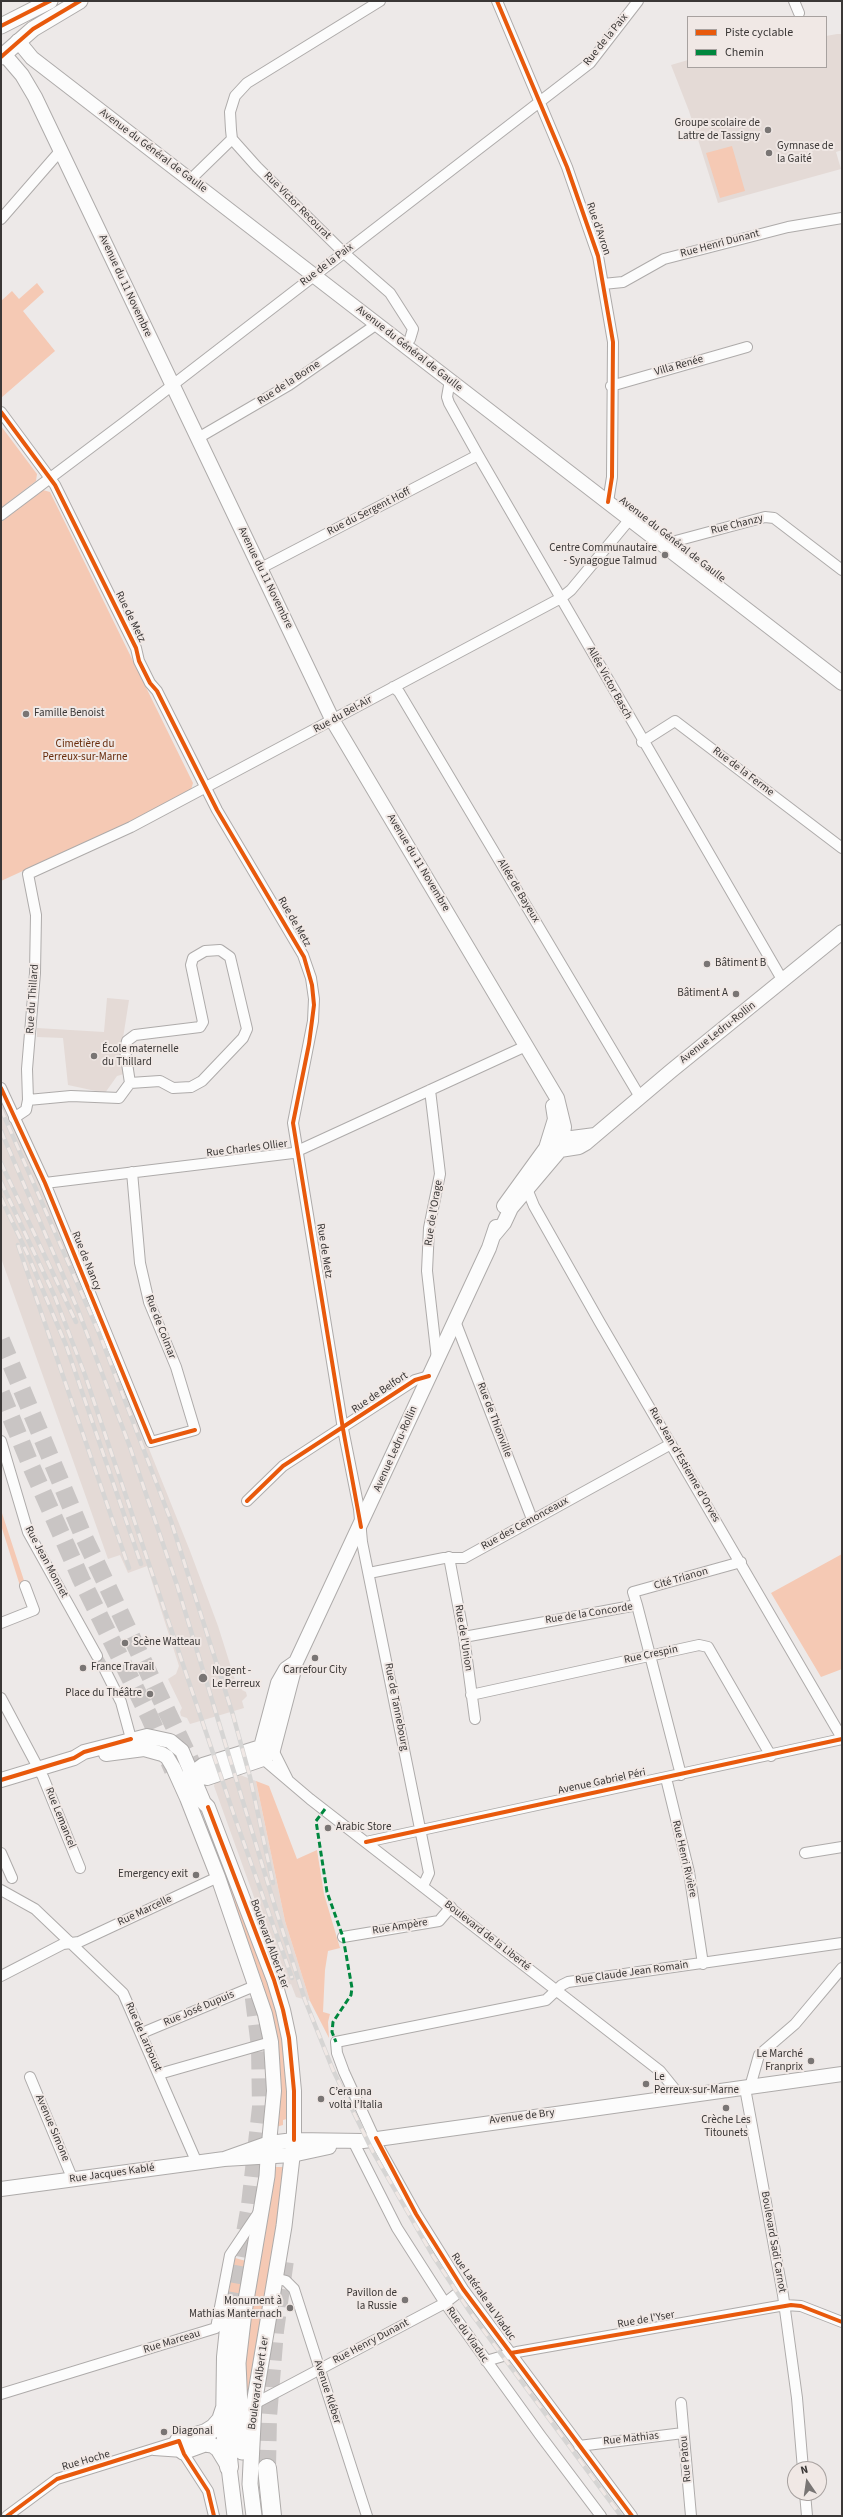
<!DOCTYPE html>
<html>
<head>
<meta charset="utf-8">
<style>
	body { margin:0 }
	#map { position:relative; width:843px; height:2517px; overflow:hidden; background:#ede9e8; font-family:"Source Sans 3",sans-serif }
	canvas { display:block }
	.frame { position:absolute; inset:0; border:2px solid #3a3736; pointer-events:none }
	.legend { position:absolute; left:687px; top:16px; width:140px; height:52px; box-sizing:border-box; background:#f0e8e5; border:1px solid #a7a19f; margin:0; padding:5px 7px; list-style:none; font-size:12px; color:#3a3736 }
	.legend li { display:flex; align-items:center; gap:8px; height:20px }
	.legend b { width:20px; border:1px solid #a7a19f }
	.north { position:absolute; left:787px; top:2461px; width:40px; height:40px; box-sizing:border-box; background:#f0e8e5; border:1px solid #a7a19f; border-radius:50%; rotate:347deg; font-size:11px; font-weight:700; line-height:16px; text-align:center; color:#3a3736 }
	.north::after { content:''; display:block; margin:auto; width:14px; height:18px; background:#797574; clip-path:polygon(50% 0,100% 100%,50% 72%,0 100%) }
</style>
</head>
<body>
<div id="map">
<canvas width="843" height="2517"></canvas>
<div class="frame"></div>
<ul class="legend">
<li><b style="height:5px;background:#e8590c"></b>Piste cyclable</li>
<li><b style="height:5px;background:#00873e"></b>Chemin</li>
</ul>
<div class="north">N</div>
</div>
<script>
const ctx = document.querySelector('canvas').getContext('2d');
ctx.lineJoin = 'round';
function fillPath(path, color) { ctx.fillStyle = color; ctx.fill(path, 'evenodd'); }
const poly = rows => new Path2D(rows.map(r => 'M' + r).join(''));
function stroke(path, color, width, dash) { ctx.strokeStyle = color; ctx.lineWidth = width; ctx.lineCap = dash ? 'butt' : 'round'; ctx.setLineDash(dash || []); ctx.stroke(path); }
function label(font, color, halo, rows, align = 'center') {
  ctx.font = font + ' "Source Sans 3",sans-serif'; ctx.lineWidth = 4; ctx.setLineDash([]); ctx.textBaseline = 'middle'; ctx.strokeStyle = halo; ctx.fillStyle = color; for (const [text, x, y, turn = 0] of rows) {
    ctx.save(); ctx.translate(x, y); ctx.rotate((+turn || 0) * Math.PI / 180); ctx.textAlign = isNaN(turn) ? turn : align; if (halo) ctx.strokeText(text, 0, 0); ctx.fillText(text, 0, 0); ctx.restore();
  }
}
fillPath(poly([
	[837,34,842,34,842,150,836,152,841,169,718,203,689,111,671,65,688,60,688,67,826,67,826,36],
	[107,998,129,1000,123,1038,124,1074,117,1076,105,1093,68,1085,63,1038,37,1037,37,1028,104,1032],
	[1,1096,76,1267,190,1551,218,1626,235,1680,239,1679,242,1690,246,1692,247,1696,242,1701,244,1708,190,1724,187,1718,181,1716,180,1712,182,1708,168,1679,176,1674,179,1666,147,1566,128,1573,120,1555,108,1559,1,1258],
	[240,1775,256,1781,285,1921,310,2001,296,1997,291,1984,286,1986,214,1786,215,1782]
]), '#e4dad6');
fillPath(poly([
	[732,146,745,191,720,198,706,153],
	[37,283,44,292,23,311,55,351,1,398,1,301,12,291,19,299],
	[1,426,37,474,36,481,1,508],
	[43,490,50,492,193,783,191,790,138,818,1,881,1,522],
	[1,1510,31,1602,26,1605,1,1525],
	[842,1554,842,1669,821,1677,771,1593],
	[256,1781,269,1786,297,1859,317,1850,324,1894,340,1948,328,1951,325,1970,323,2012,330,2014,328,2022,329,2038,310,2001,285,1921],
	[220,1861,261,1954,281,2027,290,2118,283,2120,283,2125,276,2127,271,2023,263,1984,219,1862],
	[276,2167,285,2167,270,2278,247,2404,244,2353,257,2265],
	[235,2258,246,2261,238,2311,226,2309]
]), '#f5c9b4');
stroke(poly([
	[97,1656,105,1670]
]), '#c9c5c4', 10, [10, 5]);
stroke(poly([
	[1,1340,82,1533,192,1764],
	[1,1393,31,1466,81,1579,150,1718,173,1770],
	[231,2310,250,2205,261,2107,260,2047,252,1983],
	[267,2468,268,2417,275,2331,285,2260]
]), '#c9c5c4', 18, [18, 9]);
const street = poly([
	[380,1,247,83,235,96,230,112,231,130,232,139,257,167,344,253,390,293,413,329,410,339,405,345],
	[497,1,567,167,598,256,613,342,612,477,608,502],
	[794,1,799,13],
	[191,179,232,139],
	[1,219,61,150],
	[603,284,623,282,664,259,788,227,842,218],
	[450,380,447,397,449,403,478,455,783,981],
	[611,386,747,347],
	[1,412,55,485,136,648,139,661,150,683,157,691,217,810,303,955,311,978,314,999,313,1021,293,1123,343,1429,359,1509,362,1542,429,1873,423,1886],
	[198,438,289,385,377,324],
	[1,515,126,421,590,63,638,1],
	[665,547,672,542,765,517,774,518,842,570],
	[261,568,478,455],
	[393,687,399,692,640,1097],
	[642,742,675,721,842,848],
	[1,1088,45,1183,151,1442,195,1430,176,1367,149,1302,140,1263,132,1172],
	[430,1090,440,1174,429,1228,427,1271,437,1359],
	[28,1100,71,1096,119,1098,130,1083,160,1081,173,1088,191,1087,202,1081,243,1038,247,1029,230,957,220,950,205,951,193,958,191,965,203,1022,200,1027,135,1035,127,1041,125,1050,130,1083],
	[14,1118,26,1110,28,1100,27,1069,35,973,36,915,28,874,131,827,561,598,571,590,630,519],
	[45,1183,293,1153,526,1046],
	[525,1184,534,1206,599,1321,842,1738],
	[455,1321,532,1519],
	[1,1441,28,1532,97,1656],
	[247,1501,283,1466,415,1380,429,1376],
	[449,1557,464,1637,475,1719],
	[369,1573,444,1558,464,1558,671,1444],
	[637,1605,633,1592,741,1562],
	[1,1623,34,1610,25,1586],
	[464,1637,637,1605,681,1775],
	[105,1670,121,1702,133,1746],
	[471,1695,699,1645,708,1647,771,1756],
	[1,1698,43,1777,80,1868],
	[666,1778,689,1872,703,1964],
	[288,1780,273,1750,261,1747,263,1759,310,1799,660,2071,681,2097],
	[366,1842,842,1739],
	[1,1853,12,1878],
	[805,1853,842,1847],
	[1,1890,35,1909,123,1993,197,2163],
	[343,1937,439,1921,451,1907],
	[1,1976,63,1944,79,1942,218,1877],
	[142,2033,257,1985],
	[159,2074,271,2042],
	[30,2077,73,2180],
	[750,2087,759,2055,795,2024,842,1968],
	[745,2088,783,2295,797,2398,803,2469],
	[353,2141,397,2228,445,2303,540,2435,601,2516],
	[275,2278,286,2281,294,2289,367,2516],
	[486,2361,517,2352,785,2305,801,2306,842,2322],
	[1,2394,216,2328,230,2255,259,2212],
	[681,2403,691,2516],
	[254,2404,445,2303,463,2289],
	[579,2446,683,2433],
	[154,2450,183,2452],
	[805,2493,807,2516],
	[7,2516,57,2479,179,2441,184,2454,208,2491,214,2516],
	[632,2516,463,2289,416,2214,378,2146,344,2072,337,2053,336,2042,546,2000,562,1985,568,1982,842,1943]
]);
const secondary = poly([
	[18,41,32,58,842,683],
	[4,54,22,75,35,97,333,721,557,1098,564,1127,560,1150,511,1208,504,1223,494,1235],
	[554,1144,560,1150,579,1147,586,1143,671,1071,842,932],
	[546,1148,555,1119,553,1106],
	[504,1206,546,1148,564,1139,595,1135],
	[106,1754,144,1749,162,1754,167,1757,173,1767,187,1798,218,1877,265,2014,271,2042,274,2091,269,2143],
	[192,1775,207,1778,263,1759,273,1750,296,1662,489,1248,496,1227],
	[187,1777,203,1765,261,1747,278,1683,286,1669,296,1662],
	[1,1780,74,1758,84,1752,147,1736,170,1741,182,1751,204,1803,208,1807,274,1980,283,2010,289,2038,294,2091,294,2140],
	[224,2159,269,2143,294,2140,363,2141,842,2074],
	[1,2189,224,2159,292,2155,329,2147]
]);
const primary = poly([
	[1,26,50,1],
	[1,57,33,29,80,1],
	[183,2452,205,2444,212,2445,218,2449,229,2467,235,2516],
	[242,2452,238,2363,244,2312,267,2176,269,2143],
	[254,2516,250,2484,254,2404,284,2226,294,2140]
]);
const highway = poly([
	[179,2441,206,2433,214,2428,221,2420,225,2408],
	[229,2467,225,2429,226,2357,231,2310],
	[267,2468,272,2516]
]);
stroke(street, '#aeabaa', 12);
stroke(secondary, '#aeabaa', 16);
stroke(primary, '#aeabaa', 17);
stroke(highway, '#aeabaa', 20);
stroke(street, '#fcfcfc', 10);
stroke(secondary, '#fcfcfc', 14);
stroke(primary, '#fcfcfc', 15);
stroke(highway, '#fcfcfc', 18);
const rail = poly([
	[1,1109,99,1333,171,1521,233,1715,250,1777,273,1883],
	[1,1131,78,1310,130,1447,177,1585,276,1910,305,2000,333,2070,373,2152,433,2256,470,2312,621,2516],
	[1,1163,76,1322],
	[1,1182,55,1297,85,1375,235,1818,292,1978],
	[1,1198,28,1255,66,1345,141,1564],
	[18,1245,129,1568]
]);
stroke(rail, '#d6d5d4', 4.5);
stroke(rail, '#f0e8e5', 3, [9]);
stroke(poly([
	[325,1809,316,1821,327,1892,343,1937,352,1988,351,1995,333,2022,332,2032,336,2042]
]), '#00873e', 3, [6, 3]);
stroke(poly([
	[497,1,567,167,598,256,613,342,612,477,608,502],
	[1,26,50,1],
	[1,57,33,29,80,1],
	[1,412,55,485,136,648,139,661,150,683,157,691,217,810,304,957,312,985,314,1005,309,1044,293,1123,343,1429,361,1527],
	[1,1088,45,1183,151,1442,195,1430],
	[247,1501,283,1466,415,1380,429,1376],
	[1,1780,74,1758,84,1752,131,1739],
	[208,1807,274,1980,283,2010,289,2038,294,2091,294,2140],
	[366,1842,842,1739],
	[376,2138,416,2214,463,2289,632,2516],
	[511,2353,791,2305,801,2306,842,2322],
	[7,2516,57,2479,179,2441,184,2454,208,2491,214,2516]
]), '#e8590c', 4);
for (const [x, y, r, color] of [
	[768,130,4,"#797574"],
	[769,153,4,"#797574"],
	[665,555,4,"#797574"],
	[26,714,4,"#797574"],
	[707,964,4,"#797574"],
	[736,994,4,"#797574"],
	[94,1056,4,"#797574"],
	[125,1643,4,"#797574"],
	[315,1658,4,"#797574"],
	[83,1668,4,"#797574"],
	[203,1678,5,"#797574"],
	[150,1694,4,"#797574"],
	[328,1828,4,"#797574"],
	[196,1875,4,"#797574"],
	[811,2061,4,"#797574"],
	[646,2084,4,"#797574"],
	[321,2099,4,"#797574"],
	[726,2108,4,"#797574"],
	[405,2300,4,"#797574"],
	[290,2308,4,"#797574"],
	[164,2432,4,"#797574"]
]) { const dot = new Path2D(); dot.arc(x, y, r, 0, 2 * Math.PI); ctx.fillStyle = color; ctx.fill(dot); stroke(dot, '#f0e8e5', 1.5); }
label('11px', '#3a3736', '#f0e8e5', [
	["Rue de la Paix",606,40,-51],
	["Avenue du Général de Gaulle",153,151,37],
	["Rue Victor Recourat",297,206,45],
	["Rue d'Avron",598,229,71],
	["Rue Henri Dunant",720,244,-15],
	["Rue de la Paix",327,265,-37],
	["Avenue du 11 Novembre",125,286,65],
	["Avenue du Général de Gaulle",409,349,38],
	["Villa Renée",679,366,-16],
	["Rue de la Borne",289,383,-33],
	["Rue du Sergent Hoff",369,512,-27],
	["Rue Chanzy",737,525,-14],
	["Avenue du Général de Gaulle",672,540,38],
	["Avenue du 11 Novembre",265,578,64],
	["Rue de Metz",130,617,64],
	["Allée Victor Basch",609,683,61],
	["Rue du Bel-Air",343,715,-29],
	["Rue de la Ferme",743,772,37],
	["Avenue du 11 Novembre",418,863,59],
	["Allée de Bayeux",518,891,59],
	["Rue de Metz",294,922,60],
	["Rue du Thillard",33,999,-86],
	["Avenue Ledru-Rollin",718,1033,-38],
	["Rue Charles Ollier",247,1149,-7],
	["Rue de l'Orage",434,1213,-81],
	["Rue de Metz",324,1251,81],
	["Rue de Nancy",86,1261,68],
	["Rue de Colmar",160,1327,69],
	["Rue de Belfort",380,1393,-34],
	["Rue de Thionville",494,1420,69],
	["Avenue Ledru-Rollin",396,1449,-66],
	["Rue Jean d'Estienne d'Orves",684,1465,60],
	["Rue des Cemonceaux",525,1524,-29],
	["Rue Jean Monnet",46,1562,62],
	["Cité Trianon",681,1579,-16],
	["Rue de la Concorde",589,1614,-9],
	["Rue de l'Union",463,1638,81],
	["Rue Crespin",651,1655,-12],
	["Rue de Tannebourg",396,1707,79],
	["Avenue Gabriel Péri",602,1782,-12],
	["Rue Lemancel",60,1818,68],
	["Rue Henri Rivière",684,1859,77],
	["Rue Marcelle",145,1911,-25],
	["Rue Ampère",400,1927,-9],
	["Boulevard de la Liberté",487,1936,38],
	["Boulevard Albert 1er",269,1944,70],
	["Rue Claude Jean Romain",632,1973,-8],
	["Rue José Dupuis",199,2009,-23],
	["Rue de Larboust",143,2037,66],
	["Avenue de Bry",522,2117,-7],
	["Avenue Simone",52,2128,67],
	["Rue Jacques Kablé",112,2174,-8],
	["Boulevard Sadi Carnot",773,2242,80],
	["Rue Latérale au Viaduc",483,2297,55],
	["Rue de l'Yser",646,2320,-10],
	["Rue du Viaduc",467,2335,55],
	["Rue Marceau",172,2342,-17],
	["Rue Henry Dunant",371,2342,-28],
	["Boulevard Albert 1er",259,2383,-82],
	["Avenue Kléber",327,2392,72],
	["Rue Mathias",631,2439,-6],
	["Rue Patou",686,2459,-95],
	["Rue Hoche",86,2461,-16]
]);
label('11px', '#3a3736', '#f0e8e5', [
	["Groupe scolaire de",760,124,"right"],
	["Lattre de Tassigny",760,137,"right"],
	["Gymnase de",777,147],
	["la Gaité",777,160],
	["Centre Communautaire",657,549,"right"],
	["- Synagogue Talmud",657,562,"right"],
	["Famille Benoist",34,714],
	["Bâtiment B",715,964],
	["Bâtiment A",728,994,"right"],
	["École maternelle",102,1050],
	["du Thillard",102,1063],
	["Scène Watteau",133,1643],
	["France Travail",91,1668],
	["Carrefour City",315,1671,"center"],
	["Nogent -",212,1672],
	["Le Perreux",212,1685],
	["Place du Théâtre",142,1694,"right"],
	["Arabic Store",336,1828],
	["Emergency exit",188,1875,"right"],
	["Le Marché",803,2055,"right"],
	["Franprix",803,2068,"right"],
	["Le",654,2078],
	["Perreux-sur-Marne",654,2091],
	["C’era una",329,2093],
	["volta l’Italia",329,2106],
	["Crèche Les",726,2121,"center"],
	["Titounets",726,2134,"center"],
	["Pavillon de",397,2294,"right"],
	["la Russie",397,2307,"right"],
	["Monument à",282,2302,"right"],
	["Mathias Manternach",282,2315,"right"],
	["Diagonal",172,2432]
], 'left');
label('11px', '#682c0c', '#f0e8e5', [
	["Cimetière du",85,745],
	["Perreux-sur-Marne",85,758]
]);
</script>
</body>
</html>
